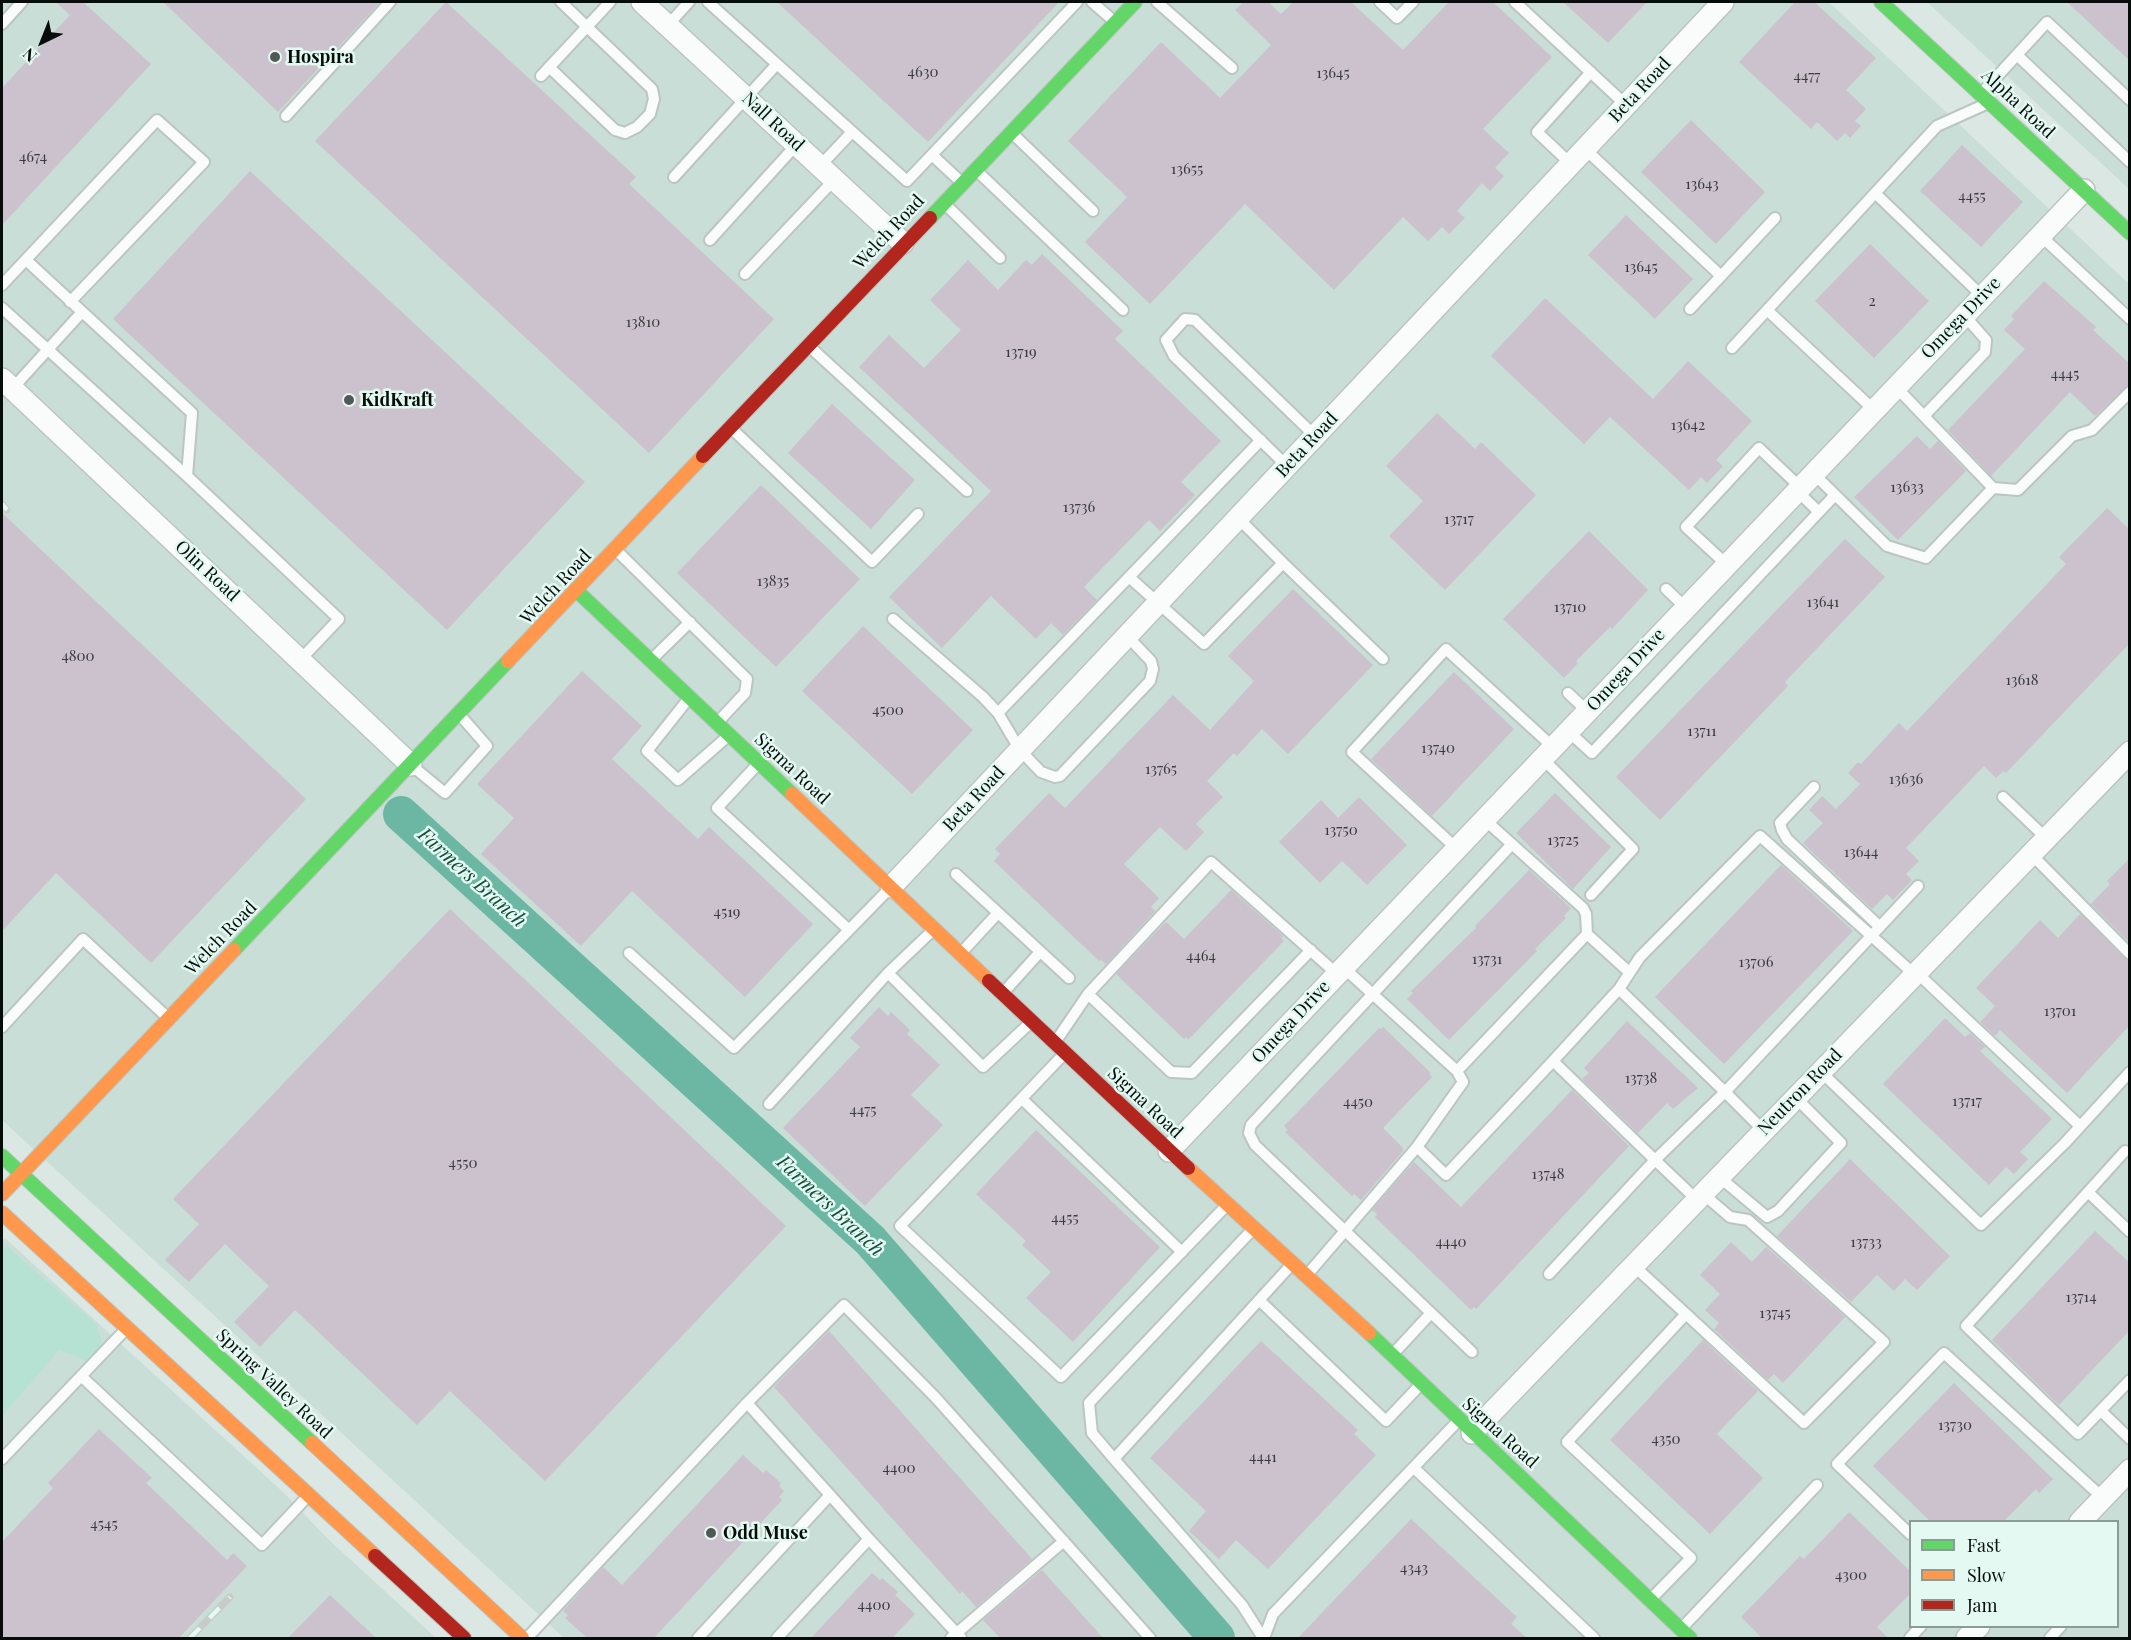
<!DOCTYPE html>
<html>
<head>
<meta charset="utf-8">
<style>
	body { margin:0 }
	#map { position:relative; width:2131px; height:1640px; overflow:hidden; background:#dbe7e3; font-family:"Playfair Display",serif }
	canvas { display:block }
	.frame { position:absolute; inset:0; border:3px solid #060d0b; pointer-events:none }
	.legend { position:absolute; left:1909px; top:1520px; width:210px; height:108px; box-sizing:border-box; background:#e3f9f1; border:2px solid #8b9b95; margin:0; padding:8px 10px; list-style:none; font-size:18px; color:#060d0b }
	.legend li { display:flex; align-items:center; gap:12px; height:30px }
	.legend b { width:30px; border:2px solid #8b9b95 }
	.north { position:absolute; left:12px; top:12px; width:60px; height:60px; -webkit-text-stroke:4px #e3f9f1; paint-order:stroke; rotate:223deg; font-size:16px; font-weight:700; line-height:24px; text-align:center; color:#060d0b }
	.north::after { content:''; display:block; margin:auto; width:21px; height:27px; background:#060d0b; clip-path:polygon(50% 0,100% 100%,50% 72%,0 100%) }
</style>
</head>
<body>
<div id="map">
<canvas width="2131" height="1640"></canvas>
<div class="frame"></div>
<ul class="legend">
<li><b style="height:8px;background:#63d668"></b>Fast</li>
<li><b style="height:8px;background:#ff974d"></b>Slow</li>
<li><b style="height:8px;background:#b3261e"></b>Jam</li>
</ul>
<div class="north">N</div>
</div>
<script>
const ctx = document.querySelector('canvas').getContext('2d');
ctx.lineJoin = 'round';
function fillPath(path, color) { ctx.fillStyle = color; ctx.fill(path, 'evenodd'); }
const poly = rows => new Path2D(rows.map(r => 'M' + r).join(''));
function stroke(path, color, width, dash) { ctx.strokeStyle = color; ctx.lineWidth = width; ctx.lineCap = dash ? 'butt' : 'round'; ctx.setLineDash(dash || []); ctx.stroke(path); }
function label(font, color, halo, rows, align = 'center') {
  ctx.font = font + ' "Playfair Display",serif'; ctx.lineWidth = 5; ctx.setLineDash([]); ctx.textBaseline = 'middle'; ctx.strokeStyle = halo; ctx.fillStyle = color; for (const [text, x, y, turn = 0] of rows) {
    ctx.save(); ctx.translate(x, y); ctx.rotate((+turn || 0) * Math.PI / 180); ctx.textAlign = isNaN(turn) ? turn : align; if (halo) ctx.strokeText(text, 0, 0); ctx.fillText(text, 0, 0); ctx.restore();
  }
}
fillPath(poly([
	[2,2,1829,2,2129,284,2129,1638,564,1638,2,1120],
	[1910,1522,2118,1522,2118,1626,1910,1626],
	[1927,2,2129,2,2129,189],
	[6,1239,283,1492,330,1541,436,1638,2,1638,2,1240]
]), '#c9ded7');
fillPath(poly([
	[6,1246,97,1325,103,1347,93,1363,59,1350,2,1416,2,1250]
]), '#b6e2d3');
stroke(poly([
	[401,814,870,1240,1217,1638]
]), '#6cb7a3', 36);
fillPath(poly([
	[56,2,83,2,151,64,2,225,2,88,70,15],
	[163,2,380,2,278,112],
	[446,2,636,177,629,184,774,319,649,453,315,141],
	[777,2,1059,2,928,142],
	[1244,2,1268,2,1281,14,1293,2,1351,2,1403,50,1449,2,1493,2,1552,57,1483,129,1509,153,1495,168,1504,176,1490,191,1482,183,1457,211,1465,218,1449,234,1442,227,1428,241,1403,217,1334,290,1245,204,1150,304,1085,242,1127,197,1068,141,1161,42,1220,98,1271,45,1235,10],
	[1563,2,1647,2,1608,43],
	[1795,2,1814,2,1876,58,1846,90,1866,109,1855,121,1861,126,1850,138,1845,133,1837,141,1817,122,1811,129,1739,62],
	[2067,2,2130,2,2130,61],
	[1691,120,1765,192,1716,244,1641,172],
	[1962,145,2023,202,1981,247,1920,191],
	[250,171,585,482,447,630,113,319],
	[1626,215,1693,279,1655,319,1588,255],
	[1870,244,1929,301,1874,358,1815,301],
	[1042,254,1123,331,1115,339,1221,441,1181,482,1195,495,1160,531,1149,520,1084,587,1097,600,1063,635,1051,623,1036,639,991,596,942,648,889,597,991,491,859,367,889,335,924,368,961,330,930,300,968,260,998,290,1026,260,1032,265],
	[2044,281,2096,327,2093,330,2130,364,2130,384,2095,416,2070,392,1991,476,1948,430,2025,349,2004,330,2014,319,2011,316],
	[1545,298,1653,399,1688,361,1752,421,1716,460,1723,466,1707,483,1701,477,1689,490,1610,417,1584,444,1491,356],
	[832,404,915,480,871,529,788,453],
	[1437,413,1475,449,1481,442,1536,495,1445,590,1389,536,1423,501,1386,466],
	[1917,436,1930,449,1938,441,1966,471,1898,540,1854,497],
	[761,485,860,579,776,667,677,573],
	[2107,508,2130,530,2130,643,2006,773,2003,771,1996,778,1984,766,1906,848,1919,861,1906,874,1912,880,1893,900,1887,894,1872,909,1803,843,1823,823,1809,810,1822,796,1836,809,1860,784,1848,773,1858,762,1861,764,1899,723,1907,731,2066,564,2059,557],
	[2,513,306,799,151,963,56,873,2,931],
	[1589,531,1648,590,1612,629,1610,627,1576,661,1578,663,1564,678,1503,619],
	[1845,539,1885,577,1785,682,1788,686,1660,820,1616,777],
	[1293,589,1373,665,1288,754,1262,729,1237,756,1234,753,1207,781,1223,797,1196,824,1204,832,1186,851,1160,827,1124,864,1159,898,1151,907,1155,911,1106,964,1101,960,1099,961,994,861,1000,854,995,849,1049,793,1065,808,1173,695,1210,730,1254,681,1228,656],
	[863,626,973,730,912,794,802,691],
	[582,671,642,726,612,759,698,839,709,827,813,924,745,997,632,891,581,946,481,854,514,818,477,784],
	[1454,672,1514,729,1432,816,1371,759],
	[1555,793,1611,847,1573,889,1516,833],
	[1359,797,1407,845,1367,885,1342,861,1320,883,1279,842,1321,800,1338,818],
	[2130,858,2130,943,2091,904,2110,884,2107,881],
	[1781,865,1853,931,1724,1064,1655,997],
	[1529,870,1571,908,1564,916,1566,918,1535,949,1537,951,1449,1040,1407,999,1413,993,1411,991,1476,928,1475,926],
	[1231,890,1283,936,1281,938,1284,941,1188,1040,1186,1037,1184,1039,1116,974,1166,922,1184,939],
	[450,909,786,1226,545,1481,450,1391,417,1425,295,1310,260,1347,234,1322,269,1286,225,1244,189,1282,165,1260,199,1224,173,1199],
	[2080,914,2130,961,2130,1025,2067,1093,2000,1030,1995,1036,1980,1022,1995,1006,1976,988,2040,920,2058,938],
	[879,1007,888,1016,891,1012,910,1030,907,1034,940,1065,911,1095,943,1125,865,1206,783,1128,860,1047,850,1038],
	[1945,1018,1965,1037,1970,1033,1985,1047,1980,1051,2052,1119,2020,1152,2028,1159,2014,1174,2006,1167,1989,1185,1883,1084],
	[1627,1021,1698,1088,1673,1109,1667,1103,1638,1133,1582,1079,1589,1073,1584,1068],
	[1383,1027,1431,1073,1429,1074,1432,1077,1383,1128,1403,1148,1403,1151,1361,1200,1354,1194,1352,1196,1285,1132,1288,1130,1284,1126,1379,1028,1381,1029],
	[1572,1090,1629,1146,1476,1309,1474,1307,1471,1310,1375,1217,1377,1214,1372,1210,1414,1162,1461,1207],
	[1036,1130,1160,1247,1073,1342,1026,1298,1051,1272,1022,1245,1026,1241,976,1194],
	[1850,1159,1950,1256,1917,1290,1905,1279,1894,1291,1877,1275,1851,1302,1777,1236],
	[2095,1231,2130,1263,2130,1330,2059,1405,1992,1340],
	[1731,1242,1752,1262,1766,1247,1845,1317,1783,1383,1774,1374,1768,1380,1714,1329,1719,1323,1705,1310,1720,1294,1700,1275],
	[829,1331,1032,1559,976,1607,962,1591,960,1594,774,1387],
	[1703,1340,1758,1391,1717,1434,1763,1478,1710,1534,1610,1440],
	[1261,1341,1358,1430,1354,1434,1376,1455,1268,1569,1236,1540,1219,1559,1189,1531,1206,1511,1150,1458],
	[1954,1383,2053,1479,2039,1493,2036,1489,2004,1521,1930,1521,1873,1466],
	[99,1429,152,1478,146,1483,227,1560,233,1553,247,1566,179,1638,2,1638,2,1542,53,1488,48,1483],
	[743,1455,763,1473,766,1470,781,1483,779,1486,784,1491,779,1497,782,1500,654,1638,587,1638,565,1618,568,1615,563,1611,603,1567,622,1585],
	[1849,1512,1911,1572,1911,1593,1877,1627,1888,1638,1762,1638,1741,1617,1800,1556,1804,1559],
	[1411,1519,1517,1617,1511,1624,1527,1638,1298,1638],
	[1042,1570,1103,1638,1000,1638,983,1620],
	[872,1573,880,1580,882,1578,898,1592,895,1595,915,1614,892,1638,811,1638],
	[330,1595,376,1638,288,1638]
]), '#ccc2ce');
const lane = poly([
	[708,2,907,181,1077,2],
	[1092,2,1115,22],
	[1157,2,1232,68],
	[1380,2,1397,18,1413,2],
	[1515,2,1626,105],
	[2,24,22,2],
	[668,25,689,2],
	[2017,55,2130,162],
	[549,67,615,130,625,133,637,127,650,114,654,99,652,89,561,2],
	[541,76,610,2],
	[1981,94,2047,22,2130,100],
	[286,116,390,2],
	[1013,134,1093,211],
	[1585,149,1721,276,1775,218],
	[932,155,960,181],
	[1571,164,1537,132,1591,72],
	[820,166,852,132],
	[977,171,1123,310],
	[674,177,777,64],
	[1875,193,1982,296],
	[945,204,1000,258],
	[2040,235,2130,319],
	[710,240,797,144],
	[26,260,192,413,187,476],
	[745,274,835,179],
	[2,285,157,120,204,162,70,302],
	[2,308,187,476,339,619,301,659],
	[1690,309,1721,276],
	[1767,310,1873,409],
	[810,347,967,491],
	[1732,348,1937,126,1986,104],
	[12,389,82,312],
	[1924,416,1985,352,1986,340,1964,315],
	[731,428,872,562,918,514],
	[1287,466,1174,356,1166,340,1185,319,1195,320,1315,436],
	[1813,473,1887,546,1926,558,1993,488,1895,386],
	[1993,488,2018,490,2072,436,2092,430,2130,392],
	[1796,490,1819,512],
	[616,550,747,679,745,693,717,723],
	[1283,563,1383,659],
	[1726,564,1686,527,1759,448,1800,487],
	[1129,577,1204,644,1283,563,1238,518],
	[1666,589,1685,607],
	[893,619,983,697,998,713,1020,750,1041,772,1055,777,1060,776,1150,681,1153,669,1151,661,1127,636],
	[651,660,690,622],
	[1568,693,1587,711],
	[689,698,647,751,678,780,727,737],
	[998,713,1261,440],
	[1568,731,1592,753,1835,495],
	[1542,758,1633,849,1591,895],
	[411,765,445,793,487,746,459,714],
	[757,765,717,808,848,929],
	[1814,787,1780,823,1782,830,1787,839,1880,927],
	[2003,797,2046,838],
	[1456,848,1352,752,1446,649,1553,747],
	[2031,854,2130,954],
	[956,874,1069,978],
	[932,931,888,973,983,1067,1030,1023],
	[1587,934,1629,972],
	[629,953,734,1048,889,889],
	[961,953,998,913],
	[1343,967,1457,1071,1463,1082,1417,1147],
	[1916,972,2080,1126],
	[1619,989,1640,957,1760,836,1914,974],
	[1003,993,1040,952],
	[1088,994,1171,1072,1192,1073,1311,950],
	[2,1027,83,939,168,1018],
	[1056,1041,1088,994,1211,862,1337,974],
	[1064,1054,900,1226,1061,1377,1227,1205],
	[1553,1061,1619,989,1725,1092,1655,1160,1696,1199],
	[1457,1071,1587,934,1586,914,1583,908,1484,819],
	[1820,1071,1981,1225,2065,1143,2130,1072],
	[1022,1099,1182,1252],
	[769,1104,888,973],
	[1763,1130,1725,1092,1918,886],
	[2125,1151,2088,1192,2130,1232],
	[1718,1176,1767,1217,1778,1211,1841,1143,1795,1097],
	[2088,1192,1966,1326,2078,1434,2130,1380],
	[1634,1266,1686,1314,1567,1442,1691,1558,1652,1598],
	[1307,1275,1417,1147,1446,1175,1553,1061,1655,1160,1549,1274],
	[1259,1300,1386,1421,1421,1384],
	[1686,1314,1804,1423,1884,1342,1748,1220,1730,1217,1702,1193],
	[1472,1352,1255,1145,1249,1133,1251,1125,1512,844],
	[1394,1353,1431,1313],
	[81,1376,262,1545,308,1496],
	[747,1403,844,1305,936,1398,1150,1638],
	[2101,1411,2130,1439],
	[2,1459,126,1329],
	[1114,1459,1092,1433,1089,1403,1253,1229],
	[1414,1468,1594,1638],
	[1910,1534,1837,1464,1944,1353,2103,1498],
	[869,1539,961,1638],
	[1681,1629,1817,1485],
	[527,1638,747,1403,830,1495],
	[698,1638,830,1495,869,1539,777,1638],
	[951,1638,1064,1541],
	[1263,1638,1242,1605,1114,1459,1292,1264],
	[1264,1638,1273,1614,1458,1421],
	[1910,1638,1921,1626],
	[2050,1638,2061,1626]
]);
const street = poly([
	[642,2,903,243],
	[2,379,411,765],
	[891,887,1723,2],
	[1169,1151,2084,190],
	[1472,1433,2130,752],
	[2080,1522,2130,1470],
	[1967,1638,1979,1626]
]);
const fast = poly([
	[1881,2,2130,233],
	[930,218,1135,2],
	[577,591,792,794],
	[234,950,508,661],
	[2,1156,312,1443],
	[1369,1333,1690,1638]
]);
const slow = poly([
	[508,661,703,456],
	[792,794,989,981],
	[1188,1168,1369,1333],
	[2,1194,234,950],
	[2,1213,375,1556],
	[312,1443,522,1638]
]);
const jam = poly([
	[703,456,930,218],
	[989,981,1188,1168],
	[375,1556,464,1638]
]);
stroke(lane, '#bbc5c1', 14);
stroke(street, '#bbc5c1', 24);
stroke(fast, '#bbc5c1', 16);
stroke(slow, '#bbc5c1', 16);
stroke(jam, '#bbc5c1', 16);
stroke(lane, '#fafbfb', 10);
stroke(street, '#fafbfb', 21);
stroke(fast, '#63d668', 14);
stroke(slow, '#ff974d', 14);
stroke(jam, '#b3261e', 14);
const rail = poly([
	[2,504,7,510],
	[190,1638,230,1597]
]);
stroke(rail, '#c7cbca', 7);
stroke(rail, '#e3f9f1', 4.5, [14]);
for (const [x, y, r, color] of [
	[275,57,6,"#515957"],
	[349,400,6,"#515957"],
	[711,1533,6,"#515957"]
]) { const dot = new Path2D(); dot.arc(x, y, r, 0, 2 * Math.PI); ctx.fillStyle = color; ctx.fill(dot); stroke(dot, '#e3f9f1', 2); }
label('15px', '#383a3c', null, [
	["4630",923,72],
	["13645",1333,73],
	["4477",1807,76],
	["4674",33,157],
	["13655",1187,169],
	["13643",1702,184],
	["4455",1972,196],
	["13645",1641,267],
	["2",1872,301],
	["13810",643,322],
	["13719",1021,352],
	["4445",2065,374],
	["13642",1688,425],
	["13633",1907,487],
	["13736",1079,507],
	["13717",1459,519],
	["13835",773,581],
	["13641",1823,602],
	["13710",1570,607],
	["4800",78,656],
	["13618",2022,680],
	["4500",888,710],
	["13711",1702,731],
	["13740",1438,748],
	["13765",1161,769],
	["13636",1906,779],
	["13750",1341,830],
	["13725",1563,840],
	["13644",1861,852],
	["4519",727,912],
	["4464",1201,956],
	["13731",1487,959],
	["13706",1756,962],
	["13701",2060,1011],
	["13738",1641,1078],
	["13717",1967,1101],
	["4450",1358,1102],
	["4475",863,1110],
	["4550",463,1163],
	["13748",1548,1174],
	["4455",1065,1218],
	["4440",1451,1242],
	["13733",1866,1242],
	["13714",2081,1297],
	["13745",1775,1313],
	["13730",1955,1425],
	["4350",1666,1439],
	["4441",1263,1457],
	["4400",899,1468],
	["4545",104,1524],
	["4343",1414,1568],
	["4300",1851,1575],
	["4400",874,1605]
]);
label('bold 18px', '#060d0b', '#e3f9f1', [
	["Hospira",287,57],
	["KidKraft",361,400],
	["Odd Muse",723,1533]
], 'left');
label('18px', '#060d0b', '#e3f9f1', [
	["Beta Road",1640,90,-47],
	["Alpha Road",2018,104,43],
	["Nall Road",773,122,43],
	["Welch Road",889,232,-47],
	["Omega Drive",1961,318,-46],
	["Beta Road",1307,445,-47],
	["Olin Road",207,571,43],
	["Welch Road",556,587,-47],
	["Omega Drive",1626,670,-47],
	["Sigma Road",792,769,43],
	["Beta Road",974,799,-47],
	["Welch Road",221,938,-46],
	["Omega Drive",1291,1022,-47],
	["Neutron Road",1800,1092,-46],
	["Sigma Road",1145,1103,43],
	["Spring Valley Road",274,1384,43],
	["Sigma Road",1500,1433,42]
]);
label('italic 20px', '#144d3e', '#e3f9f1', [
	["Farmers Branch",472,878,42],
	["Farmers Branch",830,1206,43]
]);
</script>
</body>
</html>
